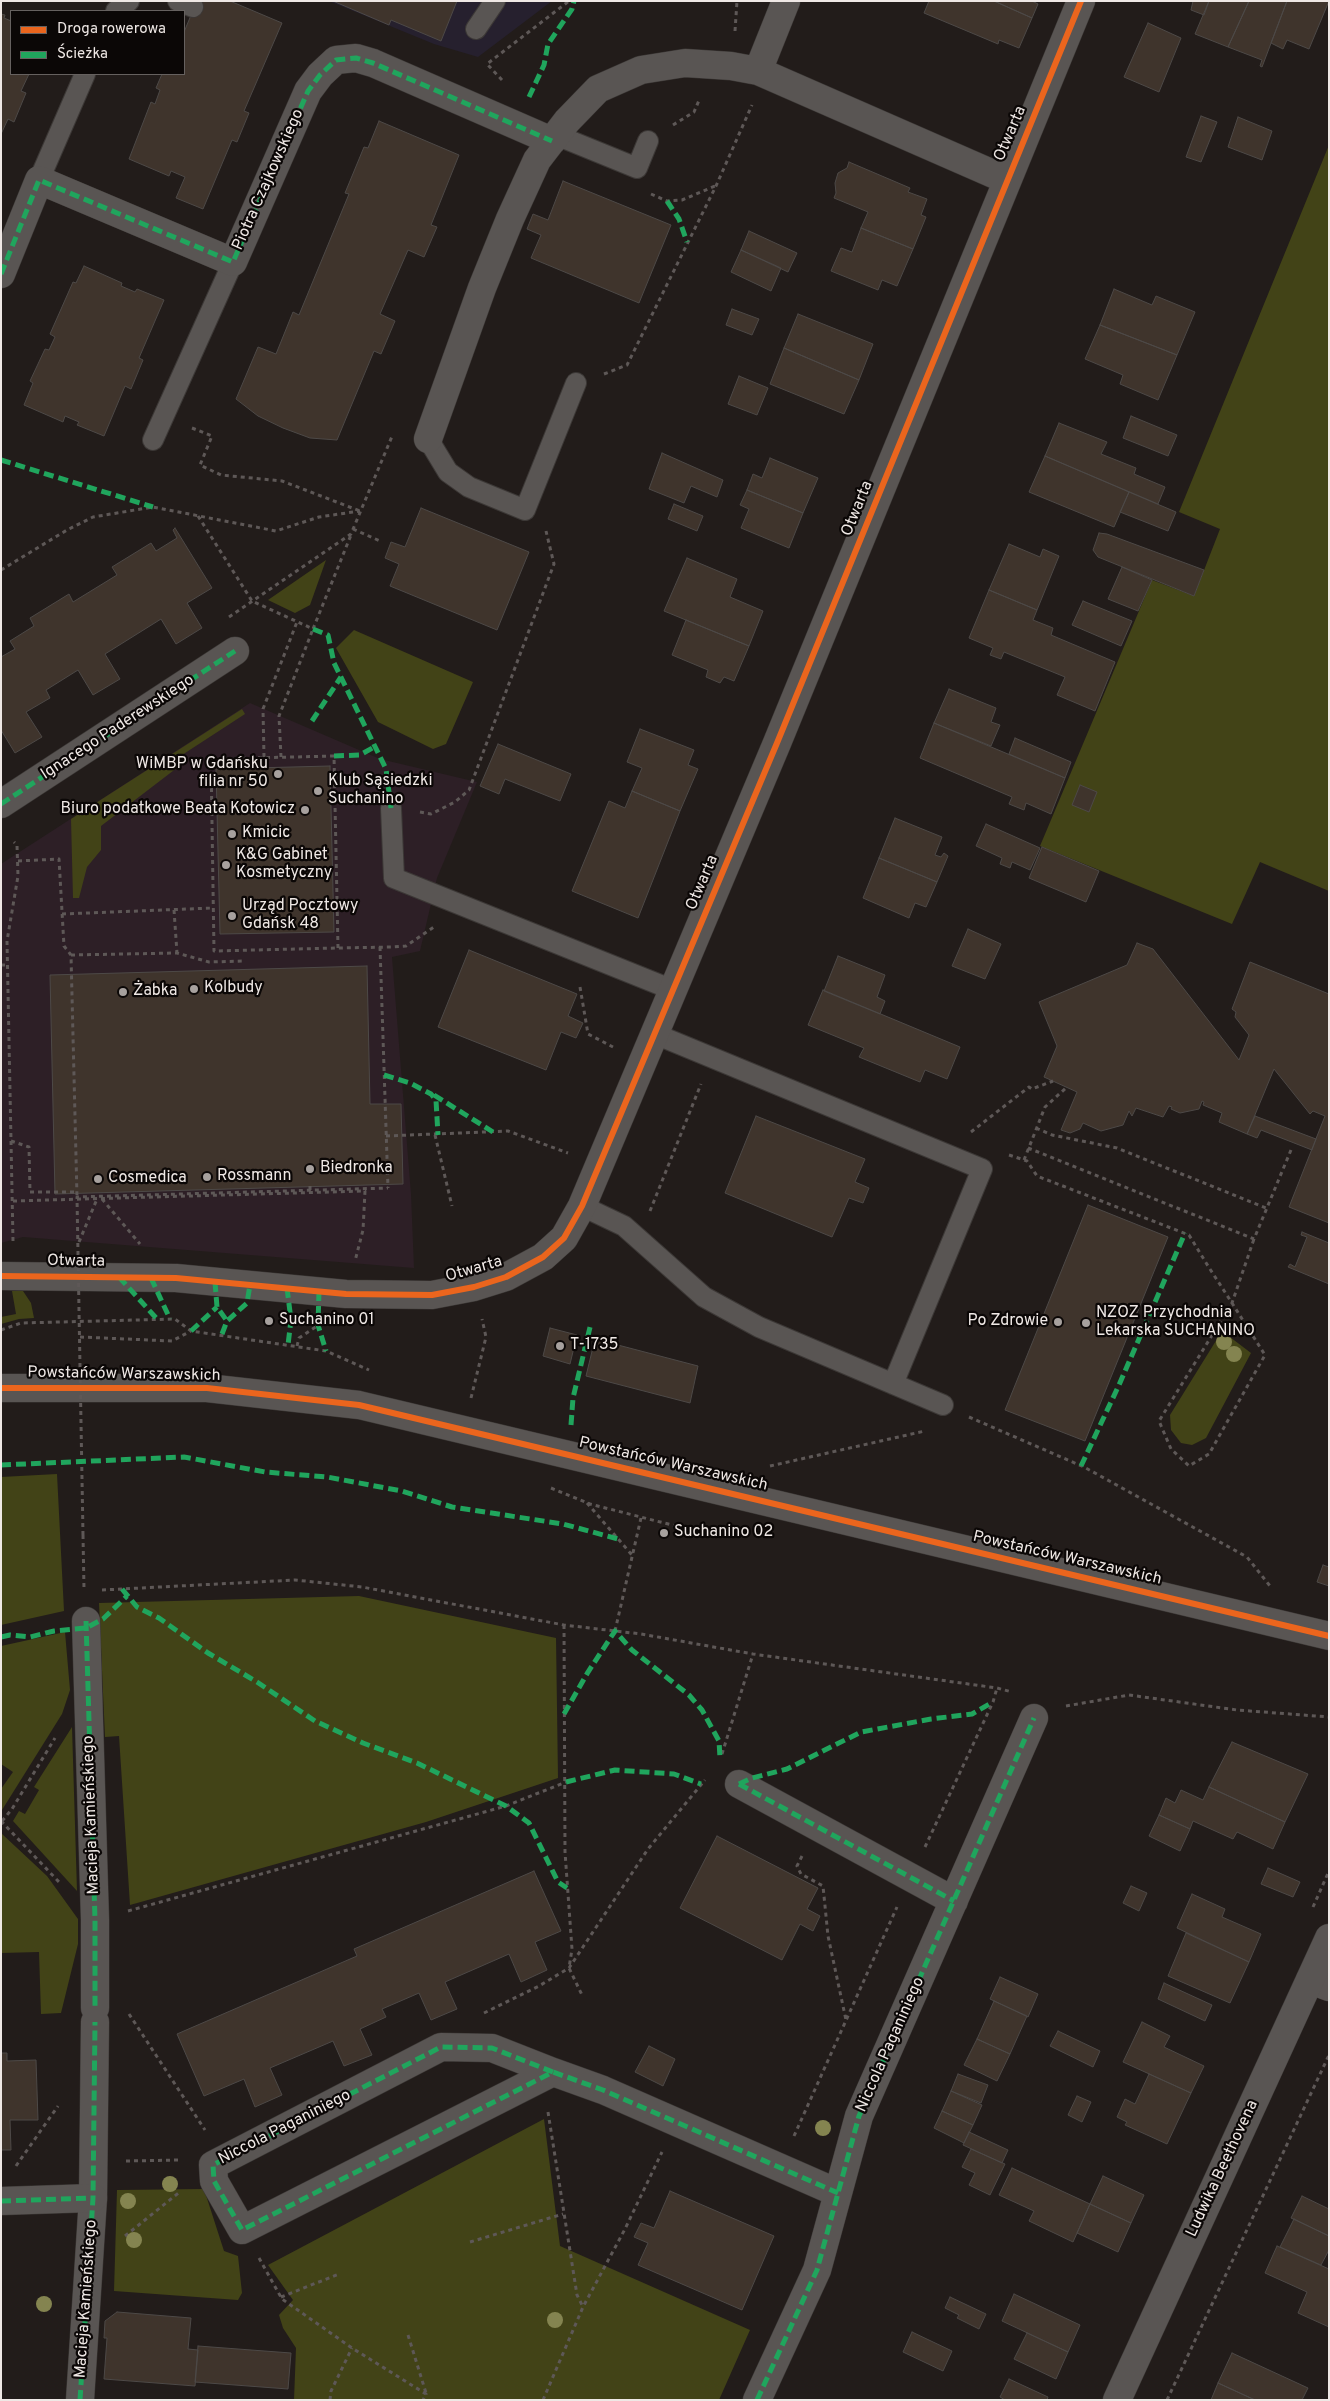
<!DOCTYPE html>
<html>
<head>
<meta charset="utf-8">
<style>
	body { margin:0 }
	#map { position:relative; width:1330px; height:2401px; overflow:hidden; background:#221c1a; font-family:Overpass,sans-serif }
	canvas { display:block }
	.frame { position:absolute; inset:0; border:2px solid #efe8e5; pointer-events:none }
	.legend { position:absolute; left:10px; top:10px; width:175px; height:65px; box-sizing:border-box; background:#0b0706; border:1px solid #66615f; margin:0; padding:6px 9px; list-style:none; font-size:15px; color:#efe8e5 }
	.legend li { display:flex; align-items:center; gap:10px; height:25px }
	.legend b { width:25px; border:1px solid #66615f }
</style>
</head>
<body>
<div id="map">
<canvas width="1330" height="2401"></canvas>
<div class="frame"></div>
<ul class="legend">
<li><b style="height:6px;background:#eb651d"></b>Droga rowerowa</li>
<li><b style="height:6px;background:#20a55d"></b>Ścieżka</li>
</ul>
</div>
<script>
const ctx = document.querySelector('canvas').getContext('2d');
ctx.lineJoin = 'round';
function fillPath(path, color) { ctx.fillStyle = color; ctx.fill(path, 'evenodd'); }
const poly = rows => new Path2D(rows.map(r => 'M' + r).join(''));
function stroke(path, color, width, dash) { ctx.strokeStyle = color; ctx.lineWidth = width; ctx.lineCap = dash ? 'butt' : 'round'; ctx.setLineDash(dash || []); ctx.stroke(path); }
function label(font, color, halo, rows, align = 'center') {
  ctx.font = font + ' Overpass,sans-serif'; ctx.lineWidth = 4.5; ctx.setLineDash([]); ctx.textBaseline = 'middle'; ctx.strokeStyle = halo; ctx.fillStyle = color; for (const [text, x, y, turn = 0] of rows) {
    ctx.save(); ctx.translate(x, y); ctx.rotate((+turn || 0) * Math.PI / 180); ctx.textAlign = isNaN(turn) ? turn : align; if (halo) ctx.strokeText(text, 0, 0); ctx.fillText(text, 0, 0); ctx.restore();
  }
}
fillPath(poly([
	[250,703,380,759,477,782,437,878,420,951,392,957,411,1194,414,1268,23,1237,1,1243,1,864]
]), '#2d1f26');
fillPath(poly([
	[329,1,552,1,478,57,434,44]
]), '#26202e');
fillPath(poly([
	[1329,145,1329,891,1260,862,1232,924,1040,846,1152,580,1194,596,1220,529,1179,512],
	[326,560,310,605,295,613,268,600],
	[354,630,473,682,446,744,433,749,378,722,336,648],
	[242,709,245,714,182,755,182,764,101,826,101,850,87,867,79,898,73,898,71,819],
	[12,1291,23,1291,31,1303,34,1318,19,1319,1,1324,1,1317,16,1314],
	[1222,1331,1251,1353,1206,1438,1192,1445,1181,1443,1171,1430,1170,1415],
	[57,1474,64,1611,1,1625,1,1477],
	[359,1596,556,1638,558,1778,426,1822,130,1905,119,1736,105,1737,99,1603],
	[65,1632,70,1690,62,1714,2,1810,1,1789,13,1772,1,1764,1,1646],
	[72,1727,77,1891,13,1821,19,1811,25,1814,39,1790,34,1787],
	[1,1833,47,1876,78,1919,78,1944,61,2013,41,2014,39,1952,1,1953],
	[544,2119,560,2246,750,2330,719,2400,294,2400,296,2348,283,2328,279,2315,293,2300,268,2265],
	[204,2189,224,2251,238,2256,242,2293,238,2300,114,2291,117,2190]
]), '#424317');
const building = poly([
	[197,1,230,1,282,23,244,111,249,113,237,142,232,140,203,209,176,198,185,177,171,171,169,176,129,159,151,102,155,104,160,90,156,88,162,74,184,74,184,32,197,1],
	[333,1,457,1,441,41,391,20,389,25,333,1],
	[929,1,994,1,1032,18,1019,48,999,40,998,44,924,13,929,1],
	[994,1,1032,1,1038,4,1032,18,994,1],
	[1193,1,1209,1,1204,15,1191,10,1193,1],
	[1209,1,1249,1,1228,47,1195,34,1209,1],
	[1249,1,1287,1,1262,67,1260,66,1262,60,1228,47,1249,1],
	[1287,1,1329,1,1309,49,1287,40,1283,49,1271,43,1287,1],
	[1,14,5,15,4,18,11,21,11,74,29,74,21,91,26,93,14,122,8,119,1,134,1,14],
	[1148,23,1181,38,1159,92,1124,77,1148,23],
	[1201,116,1217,122,1201,162,1186,157,1201,116],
	[1238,117,1272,131,1262,160,1228,147,1238,117],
	[379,121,459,155,431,225,437,227,424,257,408,250,380,314,395,321,381,354,374,351,337,440,310,438,283,428,258,416,236,399,258,347,276,354,293,312,299,315,349,194,345,193,364,147,368,148,379,121],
	[849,162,910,188,908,192,927,199,921,215,926,217,913,249,861,228,868,212,834,198,836,193,835,183,838,173,847,168,849,162],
	[563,181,671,225,639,303,531,258,541,235,527,229,533,214,548,220,563,181],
	[861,228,913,249,897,286,882,280,878,290,831,271,841,248,852,252,861,228],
	[749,231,797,253,788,272,741,250,749,231],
	[741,250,781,268,771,291,731,272,741,250],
	[84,266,122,283,121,286,135,292,137,289,164,300,139,358,143,360,131,389,125,386,104,436,77,425,79,422,65,416,63,422,24,405,33,383,30,381,45,349,49,350,55,337,50,334,73,282,76,283,84,266],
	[1114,289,1152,305,1156,296,1195,312,1177,355,1100,325,1114,289],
	[732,309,759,319,752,335,726,325,732,309],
	[798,314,873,344,859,380,784,348,798,314],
	[1100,325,1177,355,1158,400,1120,384,1123,375,1085,359,1100,325],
	[784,348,859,380,844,414,770,384,784,348],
	[739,376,768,388,757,415,728,404,739,376],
	[1131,416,1177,435,1168,456,1123,438,1131,416],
	[1059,423,1107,442,1101,454,1136,468,1134,474,1165,487,1158,504,1045,456,1059,423],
	[662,453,723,480,717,497,691,486,684,503,649,489,662,453],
	[1045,456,1129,492,1114,527,1029,492,1045,456],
	[770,458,818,478,803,513,747,490,753,474,762,478,770,458],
	[747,490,803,513,789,548,741,528,749,509,740,505,747,490],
	[1129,492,1176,512,1168,531,1120,512,1129,492],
	[674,504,703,516,697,531,668,519,674,504],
	[421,508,529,552,497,630,390,586,399,564,385,558,391,542,405,547,421,508],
	[175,528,212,588,187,603,202,628,176,644,161,619,105,654,120,679,93,695,78,670,46,690,50,698,26,712,42,737,15,753,1,730,1,657,15,649,10,641,34,626,30,618,69,594,73,602,117,575,112,567,151,543,156,551,177,538,173,530,175,528],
	[1099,533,1107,534,1204,570,1194,596,1098,557,1093,550,1099,533],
	[1009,544,1040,557,1043,549,1059,556,1037,610,989,590,1009,544],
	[687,558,737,579,730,597,763,611,749,646,664,611,687,558],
	[1122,567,1152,580,1138,611,1108,599,1122,567],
	[989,590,1037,610,1033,620,1053,628,1051,635,1115,662,1095,711,1057,695,1065,677,1004,652,1001,659,990,655,993,648,969,638,989,590],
	[1083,601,1132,621,1121,646,1072,625,1083,601],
	[686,620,749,646,734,681,724,677,720,683,706,677,708,670,672,655,686,620],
	[949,689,996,708,991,722,1000,725,991,746,934,723,949,689],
	[934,723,1065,778,1051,814,1026,803,1024,810,1009,804,1012,797,920,758,934,723],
	[640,729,694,750,688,765,698,769,680,811,632,791,642,768,627,762,640,729],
	[1015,738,1071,762,1065,778,1009,754,1015,738],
	[498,744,571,774,560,801,505,779,499,794,480,786,498,744],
	[330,766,334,932,220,934,216,769,330,766],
	[1080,785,1097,792,1089,812,1072,805,1080,785],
	[632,791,680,811,638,918,572,891,609,801,625,808,632,791],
	[895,818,942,837,935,855,941,857,944,853,948,856,937,882,879,858,895,818],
	[986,824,1040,848,1030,870,1012,862,1010,868,1000,864,1002,858,976,846,986,824],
	[1042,847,1099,871,1086,902,1029,878,1042,847],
	[879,858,937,882,926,907,915,903,909,918,863,898,879,858],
	[968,929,1001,944,985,979,952,966,968,929],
	[1137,943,1153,949,1239,1060,1249,1035,1235,1017,1236,1012,1232,1009,1250,962,1329,994,1329,1223,1289,1207,1325,1116,1313,1111,1310,1114,1274,1069,1247,1134,1219,1122,1222,1113,1203,1105,1204,1102,1202,1101,1199,1109,1180,1113,1171,1109,1172,1107,1169,1106,1163,1117,1136,1108,1132,1116,1129,1111,1123,1125,1101,1131,1083,1123,1080,1129,1070,1133,1061,1130,1077,1092,1044,1077,1057,1046,1039,1002,1127,965,1137,943],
	[469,950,577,994,568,1016,583,1023,576,1038,561,1032,546,1070,438,1027,469,950],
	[838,956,885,975,877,997,885,1001,880,1014,824,991,838,956],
	[367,966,370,1104,401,1104,403,1184,55,1194,50,975,367,966],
	[823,990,960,1047,947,1079,925,1070,920,1082,859,1057,864,1048,808,1025,823,990],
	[756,1116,865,1159,855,1182,869,1188,863,1203,849,1198,832,1237,725,1193,756,1116],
	[1255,1116,1316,1139,1312,1150,1261,1130,1257,1138,1247,1134,1255,1116],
	[1088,1205,1168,1237,1085,1441,1005,1410,1088,1205],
	[1302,1232,1329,1243,1329,1284,1288,1267,1290,1264,1295,1267,1307,1237,1301,1235,1302,1232],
	[550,1328,577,1335,570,1364,543,1356,550,1328],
	[595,1339,698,1366,690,1403,586,1376,595,1339],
	[1323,1565,1329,1567,1329,1586,1317,1582,1323,1565],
	[1232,1742,1308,1774,1285,1822,1209,1787,1232,1742],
	[1209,1787,1285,1822,1273,1849,1237,1832,1233,1839,1193,1821,1190,1829,1159,1815,1166,1798,1175,1803,1181,1790,1203,1800,1209,1787],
	[1159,1815,1190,1829,1180,1851,1149,1836,1159,1815],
	[717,1836,818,1888,807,1909,820,1916,813,1931,800,1924,782,1960,680,1908,717,1836],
	[1268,1868,1300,1882,1293,1897,1261,1884,1268,1868],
	[534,1871,561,1931,535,1942,547,1970,521,1982,509,1954,445,1982,457,2009,431,2020,419,1993,382,2009,386,2017,360,2029,372,2055,344,2066,333,2041,270,2068,282,2095,255,2107,244,2079,204,2096,177,2034,357,1956,354,1949,534,1871],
	[1131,1886,1147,1893,1139,1911,1123,1903,1131,1886],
	[1192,1894,1225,1909,1222,1917,1261,1934,1249,1962,1177,1928,1192,1894],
	[1186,1933,1249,1962,1230,2003,1168,1976,1186,1933],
	[1000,1977,1038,1994,1028,2017,990,1999,1000,1977],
	[1164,1983,1212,2005,1205,2021,1158,1999,1164,1983],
	[994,2001,1027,2016,1010,2054,977,2039,994,2001],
	[1142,2022,1170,2036,1164,2047,1204,2066,1191,2093,1123,2062,1142,2022],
	[1058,2031,1100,2051,1093,2067,1050,2046,1058,2031],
	[977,2039,1010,2054,997,2081,964,2065,977,2039],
	[649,2046,675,2059,663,2086,635,2072,649,2046],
	[1,2053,7,2053,7,2061,36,2060,38,2120,10,2120,11,2150,1,2150,1,2053],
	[958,2074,988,2085,981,2103,951,2091,958,2074],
	[1149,2074,1191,2093,1167,2144,1125,2125,1127,2122,1117,2117,1125,2099,1135,2104,1149,2074],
	[951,2091,982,2105,973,2125,942,2111,951,2091],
	[1077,2096,1091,2102,1082,2122,1068,2115,1077,2096],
	[942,2111,973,2125,964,2143,934,2128,942,2111],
	[969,2132,1008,2150,1002,2163,963,2145,969,2132],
	[971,2149,1005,2164,990,2195,969,2185,975,2173,962,2167,971,2149],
	[1012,2168,1090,2204,1073,2242,1029,2221,1034,2211,999,2195,1012,2168],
	[1103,2176,1144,2195,1131,2223,1090,2204,1103,2176],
	[670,2191,774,2236,742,2310,638,2265,648,2243,634,2237,641,2223,654,2228,670,2191],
	[1302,2196,1329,2209,1329,2236,1291,2218,1302,2196],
	[1090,2204,1131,2223,1118,2252,1077,2233,1090,2204],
	[1294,2219,1329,2236,1329,2250,1321,2265,1280,2247,1294,2219],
	[1277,2246,1329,2269,1329,2327,1298,2313,1307,2292,1265,2273,1277,2246],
	[1014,2294,1080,2325,1068,2352,1002,2321,1014,2294],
	[950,2297,986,2314,979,2329,957,2318,959,2315,945,2308,950,2297],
	[117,2312,191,2318,188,2349,198,2350,195,2386,104,2379,107,2338,104,2338,105,2321,117,2312],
	[912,2332,952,2351,943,2371,903,2352,912,2332],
	[1027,2333,1068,2352,1056,2379,1014,2359,1027,2333],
	[198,2346,291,2353,288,2389,195,2382,198,2346],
	[1232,2353,1308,2388,1302,2400,1255,2400,1218,2383,1232,2353],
	[1009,2379,1048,2397,1047,2400,1005,2400,1000,2397,1009,2379],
	[1218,2383,1255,2400,1211,2400,1218,2383]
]);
fillPath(building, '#3f342c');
stroke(building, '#4d4947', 1);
const service = poly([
	[178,1,193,7],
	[116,11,129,1],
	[476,29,495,1],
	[556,135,637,168,648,141],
	[39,180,85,74],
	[428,439,448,472,469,487,525,510,576,383],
	[153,440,233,262],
	[391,808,394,878,673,990],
	[655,1034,982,1169,893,1384],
	[582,1206,624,1226,704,1297,759,1327,943,1405]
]);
const pedestrian = poly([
	[86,1621,95,1920,95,2008],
	[80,2400,93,2198,95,2022]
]);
const minor = poly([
	[758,71,786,1],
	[1,274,39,180,233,262,308,91,320,75,336,60,356,58,373,63,552,141],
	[428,439,482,288,510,219,537,160,567,121,598,89,641,70,685,63,731,66,758,71,1007,180],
	[1,804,235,651],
	[1,1276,176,1278,346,1294,432,1295,474,1287,506,1277,543,1257,564,1238,582,1206,777,743,1081,1],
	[1,1388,207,1388,359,1405,1329,1636],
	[739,1784,954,1901],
	[1310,1980,1329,1987],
	[553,2072,492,2048,441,2047,213,2165,214,2181,242,2230,553,2072,603,2090,838,2193],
	[1,2201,93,2198],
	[757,2400,817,2270,859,2116,1034,1718]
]);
const tertiary = poly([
	[1117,2400,1329,1938]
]);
stroke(service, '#3c3836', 22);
stroke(pedestrian, '#3c3836', 29);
stroke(minor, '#3c3836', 29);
stroke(tertiary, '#3c3836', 29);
stroke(poly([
	[735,31,737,1],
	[502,80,487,64,569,1],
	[673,125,694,112,700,98],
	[651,194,667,201,682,200,715,186],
	[604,374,627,365,716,186,752,105],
	[192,428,212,436,200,465,221,475,282,481,360,511],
	[198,516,252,601,313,629,351,535],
	[353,529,380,541],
	[1,570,67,530,93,517,153,507,276,531,319,517,360,511],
	[229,617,351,534,393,434],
	[264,757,263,709,297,622],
	[281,757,279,716,313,629],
	[420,812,431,814,455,802,469,790,554,564,546,531],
	[18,861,59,859,64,946,71,955,77,1197],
	[174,910,177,953],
	[62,914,213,908],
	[380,947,388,1188],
	[338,948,334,756,211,759,214,951,338,948,393,947,406,946,434,927],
	[71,955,177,953,209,962,245,961],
	[1,965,8,965],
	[580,987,588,1034,613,1047],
	[1036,1128,1052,1135,1117,1148,1266,1208],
	[971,1132,1029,1087,1032,1089,1053,1081],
	[435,1135,452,1206],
	[386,1136,508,1131,568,1153],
	[11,1141,29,1147,30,1192,77,1192],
	[1028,1148,1254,1239,1291,1150],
	[1009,1155,1027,1161,1037,1176,1189,1235,1208,1266,1232,1303,1265,1355,1209,1454,1189,1466,1171,1449,1159,1421,1232,1303,1254,1239],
	[1024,1160,1045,1107,1067,1087],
	[310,1186,310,1193],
	[102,1199,140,1244],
	[13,1201,365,1191,363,1230,355,1261],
	[650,1211,701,1084],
	[13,1241,7,941,18,876,17,845,14,842],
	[79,1242,97,1199],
	[1,1330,21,1323,175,1319,191,1331,326,1351,369,1370],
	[80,1337,172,1341,191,1331],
	[297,1346,299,1338,317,1326],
	[471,1398,486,1337,482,1319],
	[969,1417,1084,1467,1247,1557,1270,1586],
	[770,1466,925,1431],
	[551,1488,590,1504,711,1535],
	[587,1503,632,1555],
	[83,1535,84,1589],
	[102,1590,295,1580,362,1587,564,1625,641,1634,753,1654,997,1688,1012,1692],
	[564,1625,565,1852,572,1949,569,1968,582,1995],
	[615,1631,641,1518],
	[1066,1706,1129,1695,1237,1710,1329,1717],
	[722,1754,753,1654],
	[1,1821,59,1882],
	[2,1821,12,1809,55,1738],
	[925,1847,993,1702,997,1688],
	[802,1856,797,1866,801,1874,823,1886,828,1936,846,2020],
	[1313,1907,1329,1871],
	[128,1911,506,1806,566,1782],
	[484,2013,539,1986,569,1968,648,1849,705,1780],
	[129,2014,205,2130],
	[548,2112,577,2295,583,2307],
	[794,2136,897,1907],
	[126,2161,180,2160],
	[16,2166,58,2106],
	[125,2236,181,2191],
	[470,2242,563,2214],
	[259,2258,282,2299,352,2348,426,2394,423,2400],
	[281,2297,339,2274],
	[408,2335,426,2393],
	[330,2400,331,2391,352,2348],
	[543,2400,583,2307,625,2229,662,2152],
	[1167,2400,1329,2055]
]), '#5e5857', 3, [4, 4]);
stroke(service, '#595553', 20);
stroke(pedestrian, '#595553', 28);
stroke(minor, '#595553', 28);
stroke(tertiary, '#595553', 28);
stroke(poly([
	[83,1535,77,1197,388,1188]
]), '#5e5857', 3, [4, 4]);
stroke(poly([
	[529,97,544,65,548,44,572,9,574,1],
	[667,201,679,219,687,242],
	[1,274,39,180,233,262,308,91,320,75,336,60,356,58,373,63,552,141],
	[1,460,153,507],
	[313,629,328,635,334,663,386,769,391,808],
	[312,721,341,677],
	[334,756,360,755,376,746],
	[1,804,235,651],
	[384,1075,410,1083,431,1094,436,1100,438,1135],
	[434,1095,493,1132],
	[119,1277,157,1319],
	[151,1278,170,1319],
	[215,1282,217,1307,227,1321],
	[287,1288,291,1320,288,1345],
	[319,1291,318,1325,326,1351],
	[191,1331,217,1307],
	[222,1334,227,1321,247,1303,250,1285],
	[571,1425,573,1398,591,1323],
	[1,1465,184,1457,265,1472,327,1477,402,1491,452,1507,563,1524,618,1539],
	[1081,1466,1119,1385,1185,1233],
	[122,1589,137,1607,159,1618,208,1653,257,1682,315,1721,363,1743,417,1763,506,1806,529,1823,558,1882,567,1888],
	[86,1621,95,1920,95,2008],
	[1,1637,10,1635,30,1637,54,1631,86,1628,103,1619,127,1596],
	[564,1714,588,1672,615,1631,632,1650,689,1695,702,1710,719,1741,720,1758],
	[566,1782,615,1770,674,1774,701,1784],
	[739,1784,752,1778,787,1769,861,1732,931,1719,972,1714,993,1702],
	[739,1784,954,1901],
	[553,2072,492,2048,441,2047,213,2165,214,2181,242,2230,553,2072,603,2090,838,2193],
	[1,2201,93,2198],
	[80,2400,93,2198,95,2022],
	[757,2400,817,2270,859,2116,1034,1718]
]), '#20a55d', 5, [10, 5]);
stroke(poly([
	[1,1276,176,1278,346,1294,432,1295,474,1287,506,1277,543,1257,564,1238,582,1206,777,743,1081,1],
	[1,1388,207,1388,359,1405,1329,1636]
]), '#eb651d', 6);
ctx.fillStyle = '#848450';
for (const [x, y] of [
	[1224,1342],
	[1234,1354],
	[823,2128],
	[170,2184],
	[128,2201],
	[134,2240],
	[44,2304],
	[555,2320]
]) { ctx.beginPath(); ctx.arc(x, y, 8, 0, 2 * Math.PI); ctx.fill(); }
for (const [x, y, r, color] of [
	[278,774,5,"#a7a19e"],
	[318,791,5,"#a7a19e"],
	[305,810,5,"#a7a19e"],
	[232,834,5,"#a7a19e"],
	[226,865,5,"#a7a19e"],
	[232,916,5,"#a7a19e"],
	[194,989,5,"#a7a19e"],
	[123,992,5,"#a7a19e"],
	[310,1169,5,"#a7a19e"],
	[207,1177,5,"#a7a19e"],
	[98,1179,5,"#a7a19e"],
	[269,1321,5,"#a7a19e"],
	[1058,1322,5,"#a7a19e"],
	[1086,1323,5,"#a7a19e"],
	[560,1346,5,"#a7a19e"],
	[664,1533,5,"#a7a19e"]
]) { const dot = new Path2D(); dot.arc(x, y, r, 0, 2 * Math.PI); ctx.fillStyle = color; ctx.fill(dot); stroke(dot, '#0b0706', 2); }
label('16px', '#efe8e5', '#0b0706', [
	["Otwarta",1011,134,-67],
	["Piotra Czajkowskiego",269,180,-66],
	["Otwarta",858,509,-68],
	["Ignacego Paderewskiego",118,728,-33],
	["Otwarta",703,883,-67],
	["Otwarta",76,1262,1],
	["Otwarta",474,1270,-16],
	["Powstańców Warszawskich",124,1375,1],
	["Powstańców Warszawskich",673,1465,13],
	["Powstańców Warszawskich",1067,1559,13],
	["Macieja Kamieńskiego",92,1815,-92],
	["Niccola Paganiniego",891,2045,-66],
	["Niccola Paganiniego",285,2128,-27],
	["Ludwika Beethovena",1223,2169,-65],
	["Macieja Kamieńskiego",87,2299,-86]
]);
label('16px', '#efe8e5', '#0b0706', [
	["WiMBP w Gdańsku",268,765,"right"],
	["filia nr 50",268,783,"right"],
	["Klub Sąsiedzki",328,782],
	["Suchanino",328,800],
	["Biuro podatkowe Beata Kotowicz",295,810,"right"],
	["Kmicic",242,834],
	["K&G Gabinet",236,856],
	["Kosmetyczny",236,874],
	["Urząd Pocztowy",242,907],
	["Gdańsk 48",242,925],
	["Kolbudy",204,989],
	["Żabka",133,992],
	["Biedronka",320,1169],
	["Rossmann",217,1177],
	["Cosmedica",108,1179],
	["NZOZ Przychodnia",1096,1314],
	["Lekarska SUCHANINO",1096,1332],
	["Suchanino 01",279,1321],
	["Po Zdrowie",1048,1322,"right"],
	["T-1735",570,1346],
	["Suchanino 02",674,1533]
], 'left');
</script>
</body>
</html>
